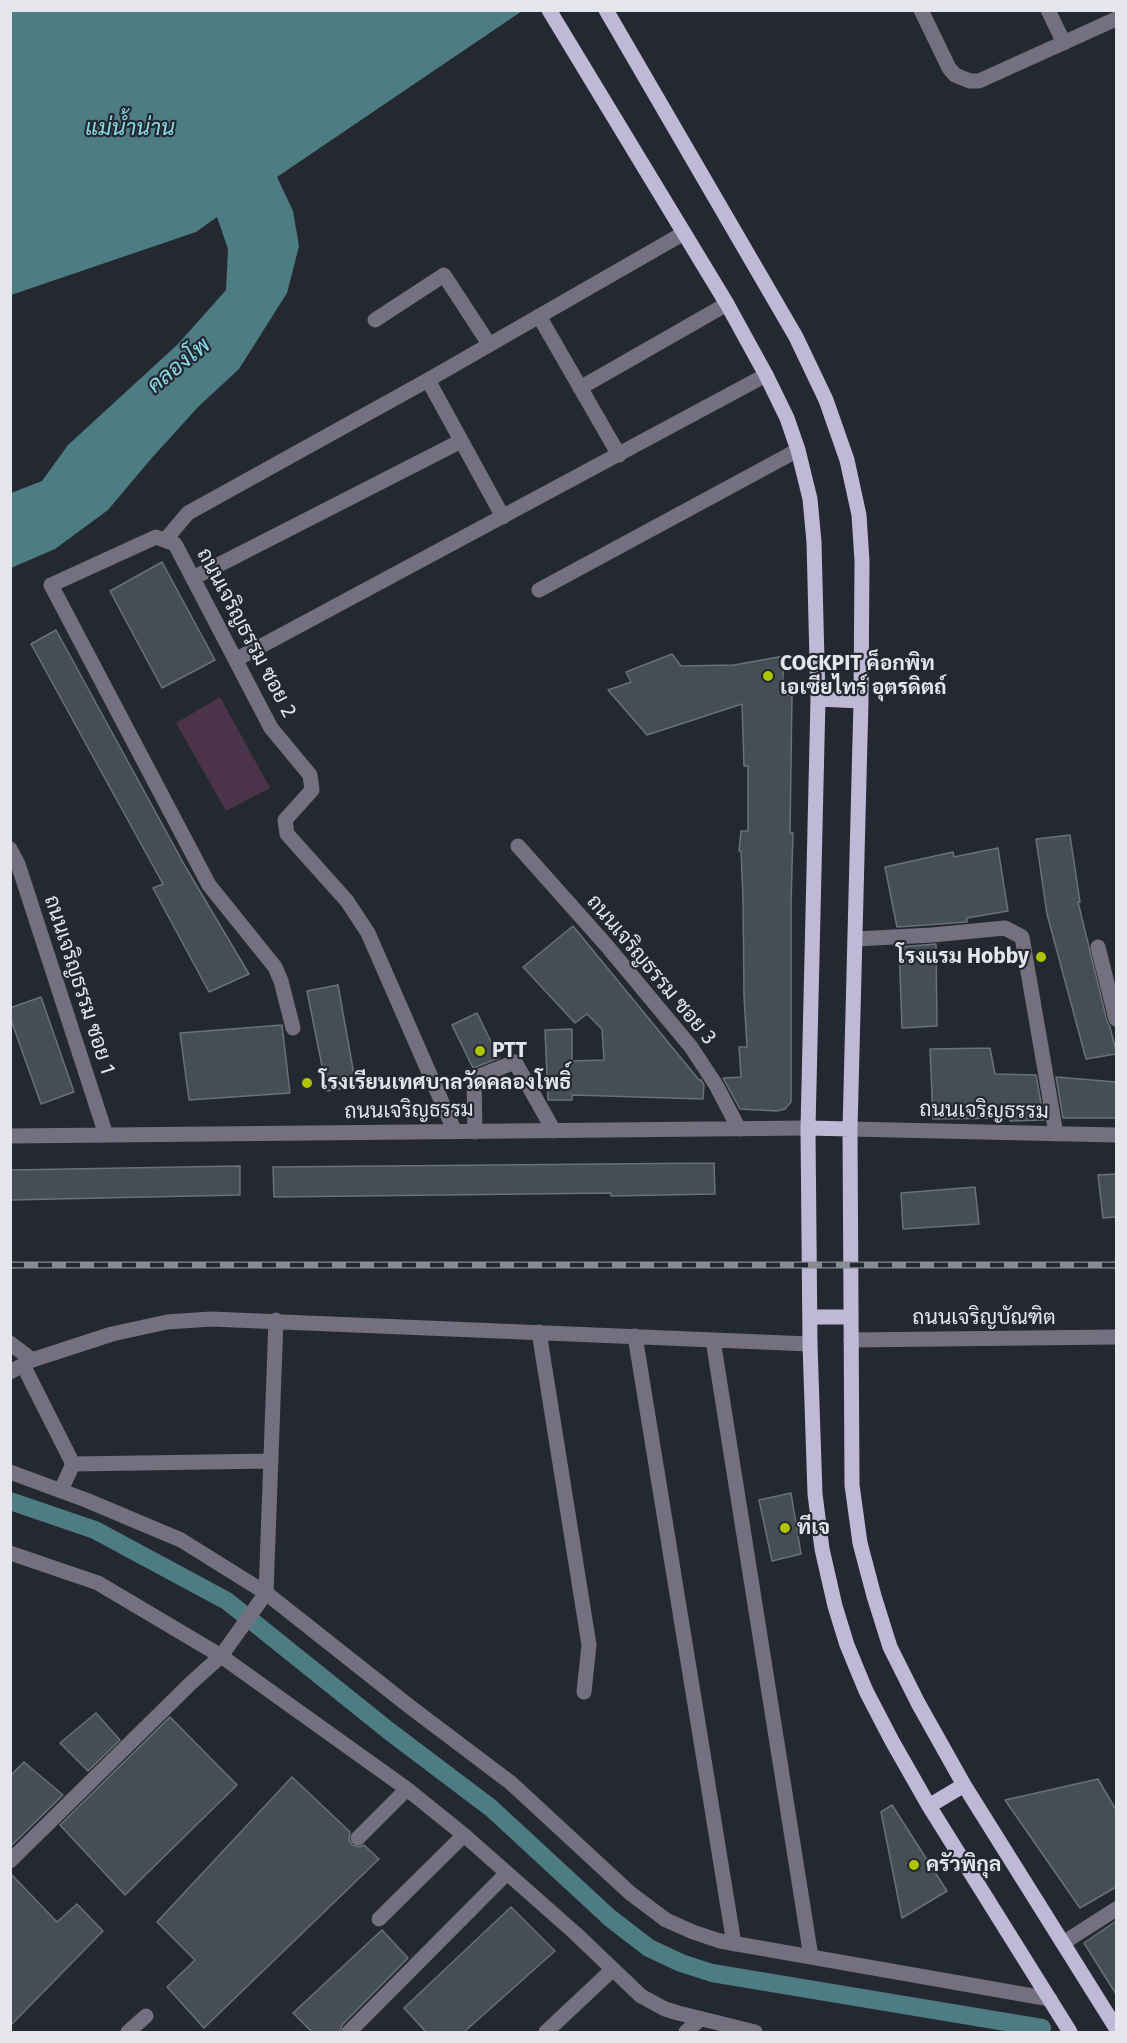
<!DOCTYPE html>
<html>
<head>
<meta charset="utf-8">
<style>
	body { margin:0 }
	#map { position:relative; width:1127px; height:2043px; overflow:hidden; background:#242830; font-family:"Fira Sans",sans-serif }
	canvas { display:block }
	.frame { position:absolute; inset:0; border:12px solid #e4e6ec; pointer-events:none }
</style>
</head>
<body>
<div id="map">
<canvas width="1127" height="2043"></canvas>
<div class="frame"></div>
</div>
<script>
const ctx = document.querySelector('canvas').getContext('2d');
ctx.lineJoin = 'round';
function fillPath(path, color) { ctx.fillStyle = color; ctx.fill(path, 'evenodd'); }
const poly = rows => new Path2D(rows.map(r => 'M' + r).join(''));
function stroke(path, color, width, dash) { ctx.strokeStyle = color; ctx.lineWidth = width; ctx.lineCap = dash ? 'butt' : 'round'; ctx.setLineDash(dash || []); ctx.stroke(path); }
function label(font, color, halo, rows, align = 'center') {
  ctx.font = font + ' "Fira Sans",Sarabun,sans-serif'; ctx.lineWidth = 4.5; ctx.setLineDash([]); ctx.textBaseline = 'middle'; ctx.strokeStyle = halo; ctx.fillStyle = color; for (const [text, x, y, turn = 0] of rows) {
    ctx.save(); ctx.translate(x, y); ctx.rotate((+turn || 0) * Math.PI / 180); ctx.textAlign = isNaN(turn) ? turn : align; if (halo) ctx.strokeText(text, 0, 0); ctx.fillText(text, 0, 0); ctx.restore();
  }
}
fillPath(poly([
	[220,697,270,788,226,811,176,723]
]), '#4b344a');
fillPath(poly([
	[11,10,522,11,277,177,293,211,299,246,287,293,239,369,198,407,150,460,108,510,55,549,11,568,11,493,42,481,68,445,178,344,226,290,228,249,217,217,196,232,11,295]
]), '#4d7c83');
stroke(poly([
	[10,1501,95,1530,227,1601,389,1731,491,1808,610,1918,649,1948,681,1963,712,1973,1042,2028]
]), '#4d7c83', 18);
const building = poly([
	[162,562,215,660,162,688,110,591,162,562],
	[56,630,185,866,249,974,209,992,153,888,163,884,31,644,56,630],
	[672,654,681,666,734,665,784,656,782,695,792,695,790,833,793,833,791,904,791,1102,785,1109,777,1111,740,1109,723,1078,741,1077,739,1047,747,1047,744,995,743,899,741,851,739,851,741,831,748,831,748,766,744,766,742,704,647,735,608,690,631,682,626,672,672,654],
	[1070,835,1080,902,1078,902,1107,1021,1110,1027,1116,1051,1116,1054,1086,1059,1047,914,1036,839,1070,835],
	[998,848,1008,911,967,918,967,922,897,927,885,867,953,852,954,857,998,848],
	[573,926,699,1080,701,1080,704,1085,703,1099,572,1095,572,1100,548,1100,545,1030,572,1029,572,1061,604,1060,602,1029,587,1014,575,1023,523,967,573,926],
	[936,944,937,1026,902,1028,899,947,936,944],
	[338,985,356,1086,327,1091,307,991,338,985],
	[41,997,74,1092,41,1104,10,1017,10,1008,41,997],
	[477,1013,499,1058,473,1068,452,1025,477,1013],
	[282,1025,290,1093,189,1100,180,1033,282,1025],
	[990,1048,995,1074,1036,1075,1044,1120,1010,1121,1010,1118,933,1119,930,1049,990,1048],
	[1056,1077,1116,1082,1116,1118,1063,1118,1056,1077],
	[714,1163,715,1194,611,1196,611,1193,274,1197,273,1167,714,1163],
	[240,1166,240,1195,10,1200,10,1170,240,1166],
	[1116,1174,1116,1217,1103,1218,1098,1175,1116,1174],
	[975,1187,979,1224,903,1229,901,1193,975,1187],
	[791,1493,801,1554,772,1561,759,1500,791,1493],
	[96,1713,120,1740,88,1771,60,1743,96,1713],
	[170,1717,237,1785,125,1895,60,1825,170,1717],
	[24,1762,63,1795,10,1847,10,1776,24,1762],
	[292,1777,350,1832,349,1840,352,1845,360,1847,364,1845,379,1859,204,2028,167,1987,195,1960,157,1922,292,1777],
	[1098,1779,1116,1810,1116,1887,1080,1908,1005,1800,1098,1779],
	[892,1805,947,1891,902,1918,881,1812,892,1805],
	[10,1873,57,1922,77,1904,103,1931,10,2026,10,1873],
	[511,1907,555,1951,464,2032,426,2032,404,2008,511,1907],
	[1116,1921,1116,1994,1084,1943,1116,1921],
	[382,1930,408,1958,342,2025,340,2032,312,2032,293,2013,382,1930]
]);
fillPath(building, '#454e54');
stroke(building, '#687279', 1.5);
stroke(poly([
	[921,10,949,68,955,75,970,81,979,81,1116,19],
	[1048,10,1064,43],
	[539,316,619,455],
	[375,320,444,275,489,344],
	[428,380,503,517],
	[580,388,727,304],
	[166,539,188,513,428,380,684,233],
	[193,578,461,441],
	[539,590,798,450],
	[237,659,766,375],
	[518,846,607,946,691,1047,716,1085,739,1129],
	[10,849,18,864,106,1135],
	[856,939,932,935,1005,928,1022,937,1056,1134],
	[1098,947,1116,1019],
	[293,1028,281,981,275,967,209,885,51,585,156,537,175,544,271,728,310,775,312,790,285,820,287,834,347,901,368,933,455,1132],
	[850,1129,1116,1135],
	[475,1132,474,1078,515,1062,554,1131],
	[10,1136,808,1128],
	[539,1332,589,1645,584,1692],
	[635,1336,734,1944],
	[713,1340,811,1957],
	[851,1340,1116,1337],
	[10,1343,32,1360],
	[23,1365,73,1464,61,1490],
	[10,1372,32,1360,112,1334,167,1322,211,1319,810,1344],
	[73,1464,271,1461],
	[10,1472,86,1500,181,1540,266,1593,409,1706,511,1783,630,1893,666,1920,693,1932,720,1941,1050,1999],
	[10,1553,98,1583,221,1656,407,1789,464,1835,575,1933,641,1996,665,2009,678,2013,755,2032],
	[358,1838,407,1789],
	[10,1861,191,1683,221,1656,266,1593,276,1320],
	[379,1919,464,1835],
	[1063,1943,1116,1909],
	[128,2032,146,2016],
	[349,2032,507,1873],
	[546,2032,612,1970],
	[686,2032,699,2020]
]), '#74707f', 15);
stroke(poly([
	[549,10,727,304,766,375,787,418,798,450,810,499,814,542,818,699,808,1128,810,1344,815,1494,822,1549,835,1606,847,1645,866,1691,892,1741,929,1806,1070,2032],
	[606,10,796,337,826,400,847,460,859,515,862,561,861,701,850,1129,852,1485,860,1543,874,1596,890,1647,918,1703,964,1785,1116,2028],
	[818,699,861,701],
	[808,1128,850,1129],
	[810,1317,851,1317],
	[929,1806,964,1785]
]), '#c0b8d7', 15);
const rail = poly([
	[10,1265,1116,1265]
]);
stroke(rail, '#888b92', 7);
stroke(rail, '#242830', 4.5, [14]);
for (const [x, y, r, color] of [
	[768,676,6,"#b0c501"],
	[1041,957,6,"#b0c501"],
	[480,1051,6,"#b0c501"],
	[307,1083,6,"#b0c501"],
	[785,1528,6,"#b0c501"],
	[914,1865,6,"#b0c501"]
]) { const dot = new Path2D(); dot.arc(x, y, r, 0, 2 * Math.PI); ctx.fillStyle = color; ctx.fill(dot); stroke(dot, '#242830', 2); }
label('21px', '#e4e6ec', '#242830', [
	["ถนนเจริญธรรม ซอย 2",246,633,62],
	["ถนนเจริญธรรม ซอย 3",651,970,50],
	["ถนนเจริญธรรม ซอย 1",79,985,72],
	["ถนนเจริญธรรม",409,1111,-1],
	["ถนนเจริญธรรม",984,1111,1],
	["ถนนเจริญบัณฑิต",984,1318]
]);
label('bold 21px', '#e4e6ec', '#242830', [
	["COCKPIT ค็อกพิท",780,664],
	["เอเซียไทร์ อุตรดิตถ์",780,688],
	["โรงแรม Hobby",1029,957,"right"],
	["PTT",492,1051],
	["โรงเรียนเทศบาลวัดคลองโพธิ์",319,1083],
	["ทีเจ",797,1528],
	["ครัวพิกุล",926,1865]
], 'left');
label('italic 22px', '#88dbe7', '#242830', [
	["แม่น้ำน่าน",130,129],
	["คลองโพ",179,366,-39]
]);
</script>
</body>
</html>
